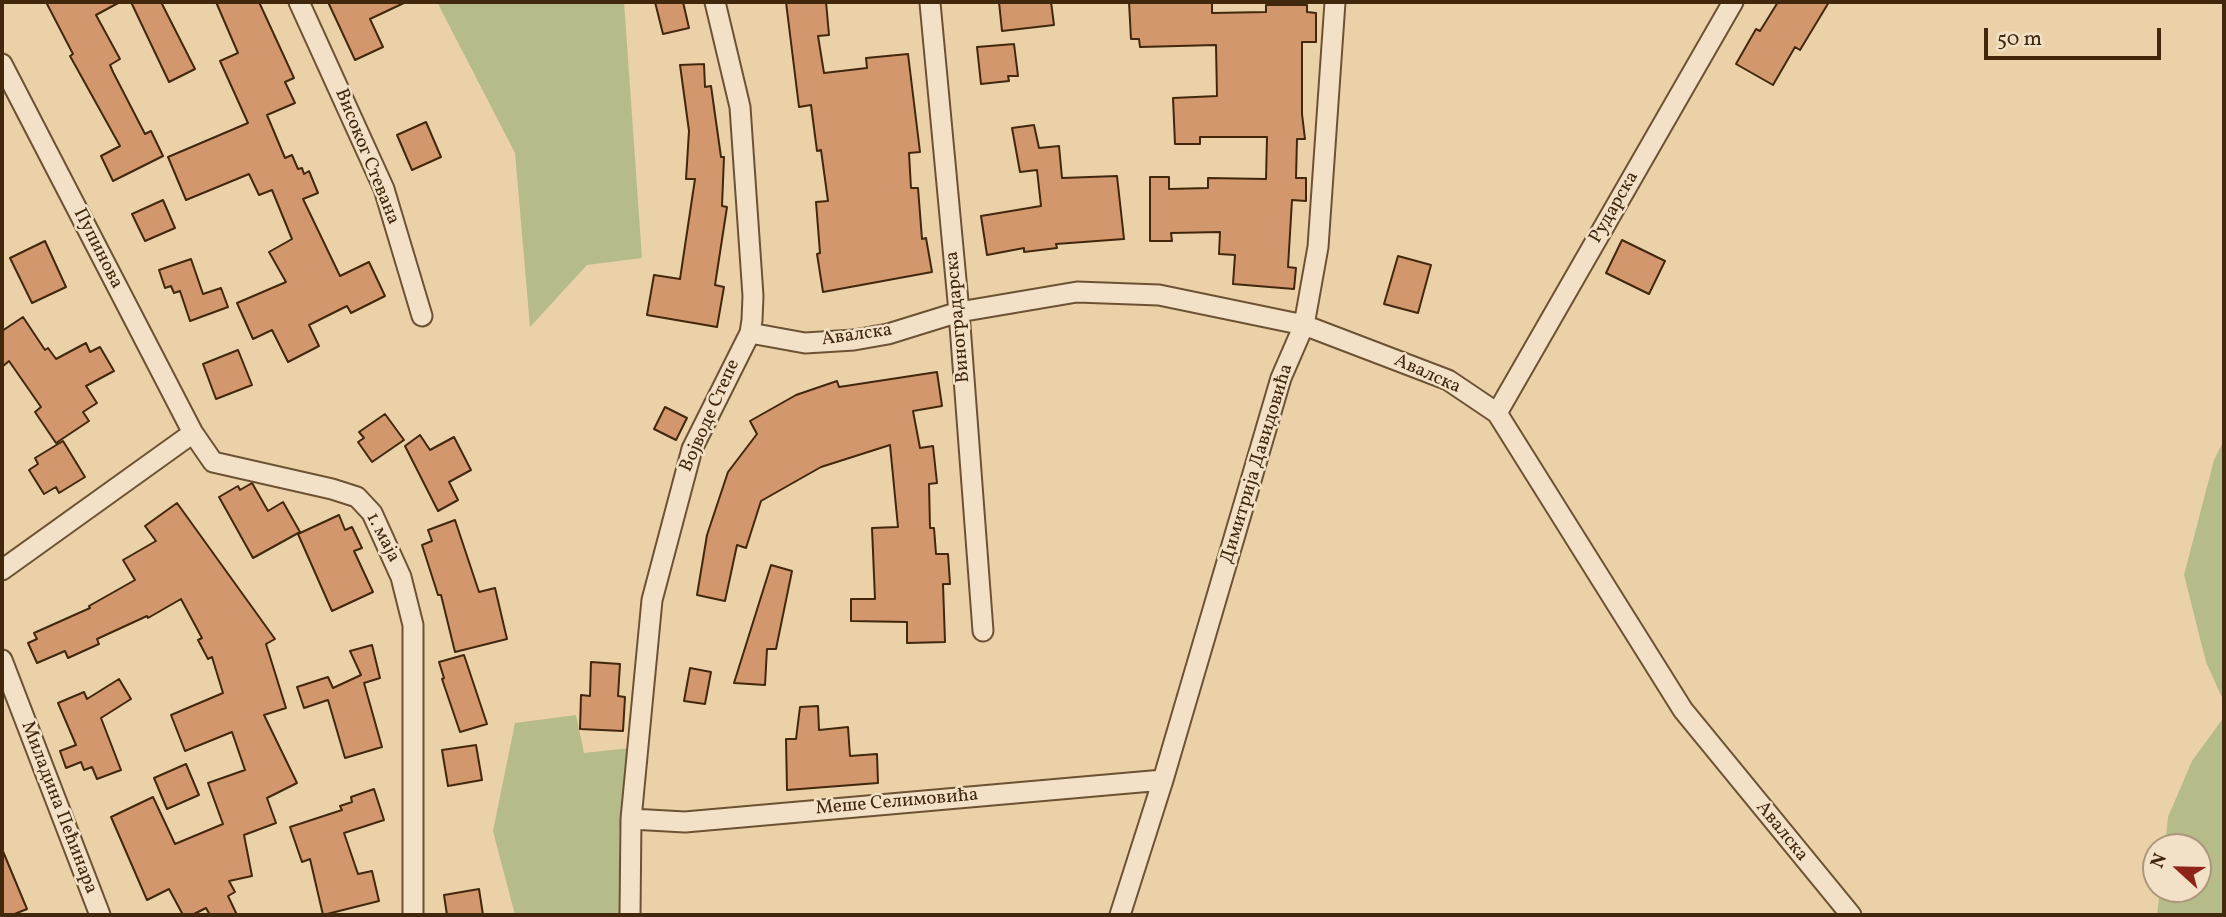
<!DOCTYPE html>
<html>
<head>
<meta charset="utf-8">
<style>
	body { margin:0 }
	#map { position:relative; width:2226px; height:917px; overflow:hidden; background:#ebd1a7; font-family:Vollkorn,serif }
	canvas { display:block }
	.frame { position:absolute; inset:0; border:4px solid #41270c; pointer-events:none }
	.north { position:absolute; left:2142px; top:833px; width:70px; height:70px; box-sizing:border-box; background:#f2e1c6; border:2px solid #ab977c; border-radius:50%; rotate:292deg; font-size:19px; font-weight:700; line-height:28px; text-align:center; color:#41270c }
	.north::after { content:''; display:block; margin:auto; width:24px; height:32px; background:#8f2418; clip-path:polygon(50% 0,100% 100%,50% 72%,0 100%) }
	.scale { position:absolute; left:1984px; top:28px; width:177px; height:32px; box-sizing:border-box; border:4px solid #41270c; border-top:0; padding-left:9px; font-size:21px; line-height:24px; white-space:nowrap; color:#41270c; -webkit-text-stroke:5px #f2e1c6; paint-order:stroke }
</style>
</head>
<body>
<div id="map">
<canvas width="2226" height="917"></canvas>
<div class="frame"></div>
<div class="north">N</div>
<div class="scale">50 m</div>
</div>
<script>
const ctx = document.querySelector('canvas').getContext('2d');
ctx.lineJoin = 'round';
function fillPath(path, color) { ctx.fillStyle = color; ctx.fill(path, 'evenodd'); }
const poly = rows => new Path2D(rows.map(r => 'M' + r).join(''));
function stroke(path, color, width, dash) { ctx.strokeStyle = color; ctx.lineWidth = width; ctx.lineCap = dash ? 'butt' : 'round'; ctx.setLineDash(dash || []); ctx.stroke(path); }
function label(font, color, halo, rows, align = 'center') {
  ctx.font = font + ' Vollkorn,serif'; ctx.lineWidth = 5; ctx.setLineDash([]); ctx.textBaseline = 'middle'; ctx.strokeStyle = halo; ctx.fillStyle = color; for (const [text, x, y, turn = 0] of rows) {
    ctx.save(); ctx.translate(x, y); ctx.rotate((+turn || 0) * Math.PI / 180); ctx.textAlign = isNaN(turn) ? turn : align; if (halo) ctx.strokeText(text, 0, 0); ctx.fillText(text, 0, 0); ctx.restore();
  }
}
fillPath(poly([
	[437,2,624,2,642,258,587,265,530,327,515,153],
	[2224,440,2224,702,2206,662,2184,575,2214,460],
	[576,715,584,753,630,748,619,834,621,915,515,915,493,831,515,723],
	[2224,717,2224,915,2157,915,2160,889,2198,889,2198,847,2165,847,2168,817,2192,761]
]), '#b5bc89');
const building = poly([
	[46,2,120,2,96,15,120,59,110,65,113,72,145,134,151,131,163,156,113,181,101,156,120,146,70,56,73,54,46,2],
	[131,2,161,2,195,69,169,82,131,2],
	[216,2,259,2,294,78,285,82,295,103,267,115,285,158,292,155,298,169,302,168,304,174,309,171,318,193,303,199,340,276,369,262,385,296,351,313,347,306,309,325,319,346,288,362,272,330,253,339,237,303,286,282,269,252,292,239,272,190,259,195,249,174,186,200,168,157,248,123,220,61,238,53,216,2],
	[328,2,406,2,370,19,383,47,355,60,328,2],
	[655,2,683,2,689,28,663,34,655,2],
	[786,2,826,2,829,35,818,36,824,73,867,68,866,58,908,54,920,152,909,153,911,188,918,188,922,239,926,238,932,272,823,292,817,254,820,253,816,202,828,201,821,150,817,151,811,105,799,107,786,2],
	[999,2,1051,2,1054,25,1002,31,999,2],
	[1129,2,1212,2,1212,13,1266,12,1266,5,1307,5,1307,12,1316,13,1316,42,1302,42,1302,114,1305,139,1297,139,1296,178,1306,178,1306,201,1292,200,1288,267,1296,268,1294,289,1233,284,1235,255,1219,254,1220,232,1171,233,1172,241,1150,241,1150,177,1169,177,1169,189,1208,188,1208,178,1266,179,1267,137,1200,137,1200,144,1175,144,1173,98,1217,96,1216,45,1140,47,1139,39,1131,39,1129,2],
	[1778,2,1829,2,1800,50,1795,47,1773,85,1736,64,1756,29,1760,31,1778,2],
	[1014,44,1018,76,1008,76,1009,81,981,84,977,47,1014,44],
	[704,64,705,87,711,86,721,157,724,157,722,206,727,207,715,285,724,287,717,327,647,315,654,275,680,279,695,179,686,179,689,131,680,65,704,64],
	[426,122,441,157,412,170,397,135,426,122],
	[1034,125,1039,148,1059,146,1062,178,1117,176,1124,239,1056,244,1057,248,1024,252,1024,248,987,255,981,216,1041,206,1037,170,1020,172,1012,128,1034,125],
	[163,200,175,228,145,241,132,214,163,200],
	[1622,240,1665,261,1649,294,1606,273,1622,240],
	[45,241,66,287,32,303,10,258,45,241],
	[1398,256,1431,265,1418,313,1384,304,1398,256],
	[191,259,203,294,221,288,228,307,190,321,180,291,174,293,171,286,165,288,159,270,191,259],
	[23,317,45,350,48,348,56,359,86,343,90,352,100,347,114,371,86,386,97,403,83,412,89,421,56,443,35,412,41,407,9,361,2,367,2,331,23,317],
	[238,350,252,385,216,399,203,364,238,350],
	[937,372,942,406,913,411,920,448,933,446,937,483,929,484,930,528,934,528,936,554,948,554,950,584,943,584,945,642,907,643,907,622,851,621,851,599,875,599,872,528,898,527,890,445,821,467,761,501,746,548,737,545,725,601,697,595,707,535,728,472,757,434,750,421,796,395,837,381,839,387,937,372],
	[665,407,687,418,676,440,654,429,665,407],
	[385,414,404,440,372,462,358,442,364,438,359,432,385,414],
	[420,435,430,450,454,437,471,470,449,482,458,500,438,511,405,446,420,435],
	[63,441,85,477,59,493,56,487,44,494,29,470,38,464,35,458,63,441],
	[252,483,268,511,283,502,300,532,253,558,219,497,238,486,240,490,252,483],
	[177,503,275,639,266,644,286,708,264,715,297,783,267,798,276,823,244,835,252,876,229,881,235,892,228,896,237,915,210,915,206,908,192,915,183,915,169,889,147,900,111,817,153,797,175,844,223,824,208,783,245,770,232,732,185,751,171,715,223,693,212,657,208,659,198,640,202,638,181,599,148,618,147,616,97,639,99,644,68,658,65,651,37,663,28,643,37,639,34,633,90,608,89,606,135,580,123,560,156,541,145,526,177,503],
	[339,515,345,530,352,527,362,548,354,551,373,592,332,611,298,534,339,515],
	[455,520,479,592,495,588,507,639,455,652,441,595,438,595,422,545,432,541,428,530,455,520],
	[771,565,792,571,776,649,767,649,765,685,734,683,771,565],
	[372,645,380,678,364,683,382,747,345,758,328,700,304,708,297,687,328,677,333,688,361,675,350,651,372,645],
	[464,655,487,724,460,732,442,679,444,678,439,662,464,655],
	[591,662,620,664,618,696,625,697,623,731,580,729,581,695,590,696,591,662],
	[690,668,711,672,705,704,684,701,690,668],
	[119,679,131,699,101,718,121,770,97,779,92,767,84,770,81,762,66,768,60,751,76,745,58,703,84,692,87,699,119,679],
	[818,706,819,730,848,727,850,756,877,754,878,783,787,790,786,739,796,739,800,707,818,706],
	[476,745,482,780,448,786,442,750,476,745],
	[186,764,199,795,167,809,154,778,186,764],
	[374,789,384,820,344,833,358,874,372,871,379,901,323,915,310,859,302,862,290,827,342,810,340,806,352,802,351,797,374,789],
	[2,849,27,909,12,915,2,915,2,849],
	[479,889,483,915,447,915,444,895,479,889]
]);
fillPath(building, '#d3976e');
stroke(building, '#41270c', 2);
const street = poly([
	[299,2,384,189,422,316],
	[930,3,959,312,983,631],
	[2,64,193,433,213,462,332,489,357,497,372,513,401,577,413,625,413,915],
	[750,333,805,343,854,340,888,334,959,312,1077,292,1159,295,1304,325,1448,380,1497,413,1683,710,1851,915],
	[1497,413,1733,2],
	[2,570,193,433],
	[2,660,100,915],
	[631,819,685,822,1163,780],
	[630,915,631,819,652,600,692,449,750,333,752,320,753,296,740,107,715,2],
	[1120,915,1163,780,1281,378,1304,325,1318,247,1335,2]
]);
stroke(street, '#6c5233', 23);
stroke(street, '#f2e1c6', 19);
label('19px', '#41270c', '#f2e1c6', [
	["Високог Стевана",366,157,68],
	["Рударска",1615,208,-60],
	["Пупинова",97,249,63],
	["Виноградарска",959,317,-95],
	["Авалска",857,336,-8],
	["Авалска",1427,375,24],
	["Војводе Степе",711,416,-66],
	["Димитрија Давидовића",1258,464,-73],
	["1. маја",382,538,63],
	["Меше Селимовића",897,803,-5],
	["Миладина Пећинара",58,808,69],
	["Авалска",1781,832,51]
]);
</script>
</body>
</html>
